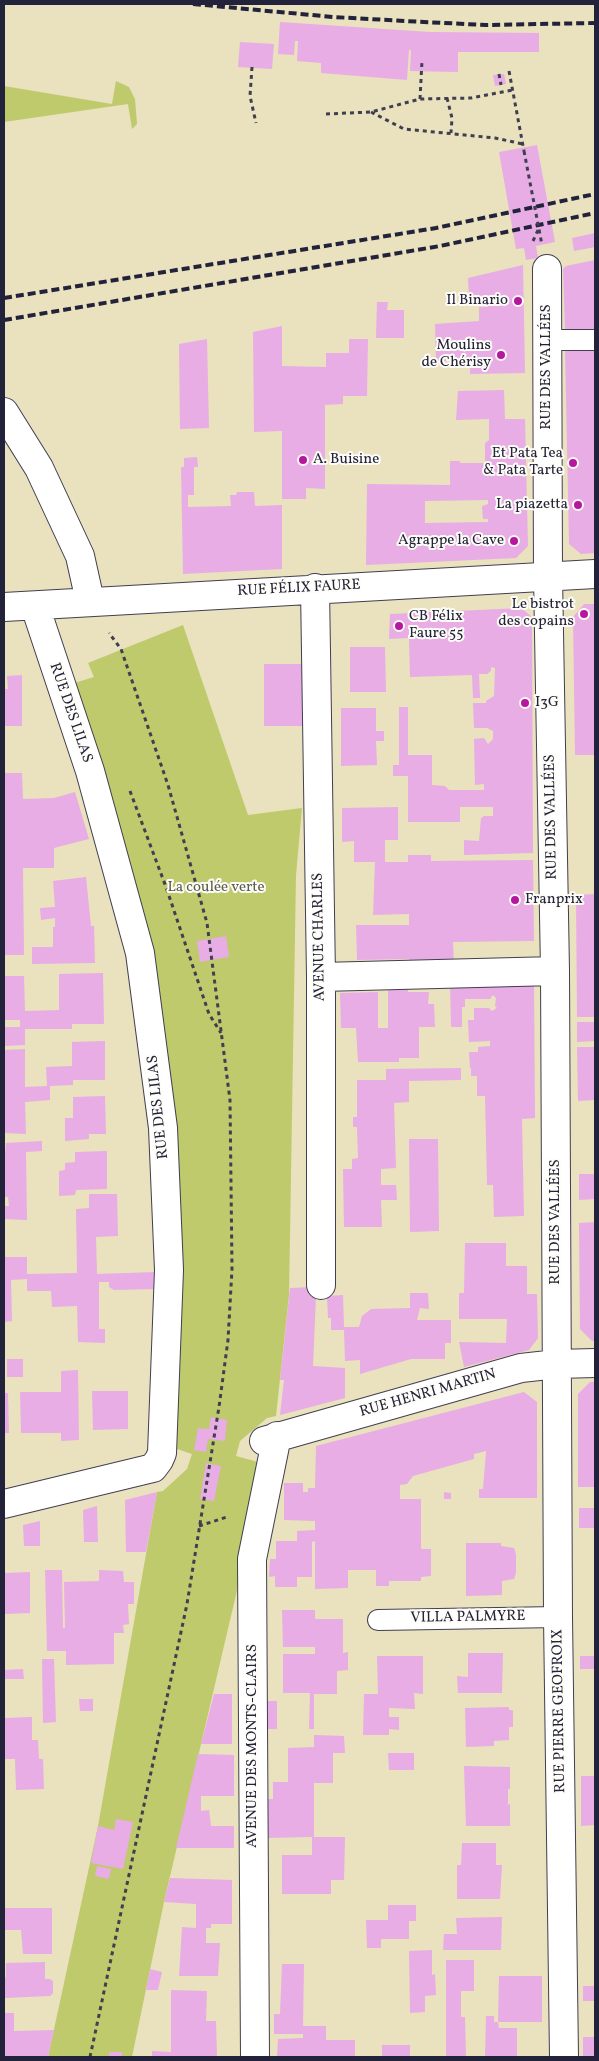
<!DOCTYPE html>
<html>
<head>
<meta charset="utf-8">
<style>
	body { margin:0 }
	#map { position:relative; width:599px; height:2061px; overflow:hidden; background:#eae1be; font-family:Vollkorn,serif }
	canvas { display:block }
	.frame { position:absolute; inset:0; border:5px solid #22223b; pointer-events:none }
</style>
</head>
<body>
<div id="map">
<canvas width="599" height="2061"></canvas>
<div class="frame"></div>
</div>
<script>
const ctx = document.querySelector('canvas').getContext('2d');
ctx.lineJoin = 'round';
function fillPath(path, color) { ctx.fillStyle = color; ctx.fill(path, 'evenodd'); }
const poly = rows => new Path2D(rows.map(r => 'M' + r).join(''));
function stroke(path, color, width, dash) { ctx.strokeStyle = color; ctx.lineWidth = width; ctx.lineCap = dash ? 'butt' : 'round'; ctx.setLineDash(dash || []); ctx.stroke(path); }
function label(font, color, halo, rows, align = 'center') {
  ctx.font = font + ' Vollkorn,serif'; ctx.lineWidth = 4; ctx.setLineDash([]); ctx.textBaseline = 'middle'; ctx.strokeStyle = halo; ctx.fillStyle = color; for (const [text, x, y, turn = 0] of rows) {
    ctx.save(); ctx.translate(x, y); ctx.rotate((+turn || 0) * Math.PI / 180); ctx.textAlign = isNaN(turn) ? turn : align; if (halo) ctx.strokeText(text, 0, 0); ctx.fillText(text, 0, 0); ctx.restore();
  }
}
fillPath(poly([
	[116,81,129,87,135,99,137,124,132,129,128,104,4,122,4,86,112,104],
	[183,625,248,815,302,808,296,875,289,1295,276,1416,267,1418,240,1441,236,1456,258,1462,242,1569,164,1902,132,2057,48,2057,98,1826,157,1492,163,1491,187,1469,192,1454,171,1447,176,1181,71,684,94,677,88,663]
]), '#beca6b');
fillPath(poly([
	[280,22,430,32,539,33,539,52,458,52,458,72,410,71,411,50,409,50,407,80,321,73,321,63,297,61,298,41,295,41,294,55,278,54],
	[240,42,274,44,272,69,238,67],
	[504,74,506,84,495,86,493,75],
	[537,145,555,242,536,246,538,258,526,260,524,248,516,249,499,152],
	[595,233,595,247,574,251,572,238],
	[595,260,595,330,565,329,563,269,566,266],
	[523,265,525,373,470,374,470,361,436,361,435,324,479,321,479,307,486,307,486,301,479,301,479,298,469,298,468,278],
	[377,302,388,302,387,310,404,310,404,338,376,338],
	[282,326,282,366,326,367,326,353,349,353,349,339,368,339,367,396,343,396,343,404,325,405,325,489,306,488,306,499,282,499,282,431,254,432,253,332],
	[207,339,209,428,180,429,179,344],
	[565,350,595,350,595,553,581,554,569,544],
	[504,390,505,419,525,419,528,546,516,558,366,565,367,484,450,485,450,461,460,461,460,463,485,463,485,443,489,440,489,419,456,420,458,391],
	[488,500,488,504,482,506,483,519,488,519,488,522,425,523,425,501],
	[197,457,198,467,194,467,194,495,188,495,188,507,231,506,230,495,236,495,237,492,254,492,255,506,282,505,282,569,183,574,181,467,184,467,184,458],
	[584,604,595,604,595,755,575,755,573,617],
	[521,608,532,617,533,853,464,855,464,840,479,841,481,818,484,816,493,816,493,807,460,807,460,822,408,822,408,776,393,776,393,765,399,765,399,707,408,707,408,755,432,755,432,785,445,786,449,790,484,790,484,784,475,785,474,739,484,738,488,744,493,739,493,731,487,728,474,728,473,703,486,703,486,701,494,696,495,668,491,667,491,671,487,674,479,674,480,698,473,698,472,675,410,677,409,638,389,639,390,614],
	[350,647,385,647,386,692,350,692],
	[264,664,305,664,305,726,264,726],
	[22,675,22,726,4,726,4,689,8,689,7,676],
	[341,708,376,708,376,731,384,731,384,741,376,741,377,765,341,766],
	[4,773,22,773,23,799,54,798,75,792,89,839,54,848,54,868,23,868,24,955,4,955],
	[398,807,398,840,385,840,385,862,408,862,408,855,431,855,431,861,533,860,534,941,453,942,454,966,409,967,409,959,357,960,356,925,409,925,409,914,373,915,375,862,354,862,354,841,342,842,342,808],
	[86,877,91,926,94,926,95,963,32,964,32,947,53,947,53,927,55,927,55,918,41,920,40,908,55,907,53,881],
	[595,894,595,1017,577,1017,576,895],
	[226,936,229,957,200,962,197,941],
	[103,973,104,1024,72,1024,72,1029,25,1029,25,1045,4,1046,4,1027,20,1027,20,1020,4,1020,4,976,24,976,25,1011,59,1010,59,974],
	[450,981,534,981,535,1118,522,1119,524,1216,494,1217,493,1185,487,1185,485,1096,477,1096,477,1076,471,1076,471,1068,470,1068,469,1052,478,1052,478,1047,490,1046,490,1041,469,1042,468,1020,474,1020,474,1008,489,1008,492,1011,497,1008,495,1006,496,998,493,995,490,999,465,999,465,1007,462,1007,462,1027,451,1027],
	[388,982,408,982,408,992,429,992,428,1004,434,1004,435,1027,419,1027,419,1058,399,1058,399,1062,358,1062,356,1028,341,1028,340,993,378,992,378,1028,388,1028],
	[577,1022,595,1022,595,1041,577,1042],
	[105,1041,105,1080,73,1080,73,1085,50,1086,50,1100,25,1102,26,1134,4,1133,4,1050,25,1049,25,1087,47,1086,46,1067,72,1066,72,1042],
	[577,1047,595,1047,595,1100,578,1101],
	[461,1068,461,1080,409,1081,409,1102,394,1103,396,1168,381,1169,381,1185,396,1185,397,1200,381,1200,382,1227,344,1227,343,1169,352,1169,352,1159,358,1158,357,1127,353,1127,353,1117,357,1117,357,1080,386,1080,386,1069],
	[105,1096,106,1134,89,1134,89,1139,65,1141,65,1118,73,1118,73,1097],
	[409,1139,438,1139,439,1231,410,1232],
	[42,1141,42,1151,26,1152,27,1220,4,1219,4,1206,9,1206,8,1197,4,1197,4,1156,5,1156,6,1143],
	[107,1151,107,1189,76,1190,75,1195,59,1196,59,1171,65,1170,65,1163,75,1162,75,1152],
	[579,1174,595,1174,595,1199,579,1200],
	[89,1194,117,1194,118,1236,96,1237,97,1274,156,1272,156,1289,114,1290,109,1287,109,1282,99,1282,99,1329,105,1329,105,1343,78,1342,77,1306,52,1307,51,1291,27,1291,27,1279,11,1280,12,1321,4,1322,4,1257,27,1257,27,1274,77,1273,76,1209,89,1208],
	[595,1222,595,1341,592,1341,580,1329,579,1223],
	[465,1243,506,1243,506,1266,527,1266,527,1294,537,1294,538,1338,529,1350,464,1367,459,1342,506,1343,507,1319,459,1319,459,1293,464,1293],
	[313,1287,313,1296,316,1296,313,1366,345,1368,345,1398,280,1415,284,1380,280,1380,290,1288],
	[410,1293,428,1293,429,1309,420,1308,417,1320,451,1320,451,1343,445,1343,445,1359,411,1359,360,1374,360,1360,345,1361,344,1330,331,1330,331,1318,328,1318,327,1296,343,1295,344,1327,359,1327,362,1316,371,1309,410,1308],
	[7,1359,23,1359,23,1377,7,1377],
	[78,1370,79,1440,61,1441,61,1433,21,1433,20,1392,61,1392,61,1371],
	[590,1382,595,1382,595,1487,578,1487,578,1394],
	[92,1391,128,1391,128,1429,93,1430],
	[524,1392,537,1402,537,1498,479,1498,479,1489,483,1489,486,1451,474,1454,474,1459,413,1476,407,1484,400,1485,400,1499,421,1499,421,1549,431,1549,431,1576,421,1577,421,1581,389,1581,389,1586,376,1586,376,1570,348,1570,348,1588,315,1589,315,1541,312,1542,312,1577,297,1577,297,1587,275,1587,275,1576,269,1577,270,1559,276,1559,276,1541,297,1541,297,1531,315,1530,315,1521,284,1520,284,1483,303,1483,303,1492,308,1492,308,1488,315,1488,316,1446],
	[4,1393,8,1393,9,1433,4,1433],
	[211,1417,227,1420,225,1441,208,1439,206,1452,194,1450,198,1428,209,1429],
	[206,1463,221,1466,214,1501,200,1499],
	[157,1492,146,1552,126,1552,125,1500],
	[444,1492,451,1493,451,1499,444,1499],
	[97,1506,98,1542,84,1542,83,1510],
	[579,1508,595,1508,595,1528,579,1528],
	[40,1521,40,1546,24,1546,23,1525],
	[466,1543,501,1543,501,1546,514,1548,516,1555,516,1573,514,1579,502,1581,502,1595,466,1596],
	[45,1570,62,1570,63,1628,65,1628,64,1582,99,1581,99,1570,123,1571,124,1582,134,1582,134,1604,128,1604,129,1624,123,1625,124,1633,114,1633,114,1664,66,1665,66,1651,47,1651],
	[30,1572,30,1613,4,1614,4,1573],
	[282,1610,315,1610,315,1619,343,1619,343,1653,348,1652,348,1670,337,1671,337,1694,314,1694,314,1729,309,1729,310,1693,283,1693,283,1654,315,1654,315,1647,283,1647],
	[468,1653,503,1653,502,1693,458,1693,457,1676,468,1677],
	[377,1656,423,1656,423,1694,414,1693,415,1709,389,1708,389,1717,399,1717,399,1730,389,1729,389,1735,363,1735,364,1694,378,1694],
	[580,1656,595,1656,595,1669,580,1669],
	[42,1659,54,1659,56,1722,43,1723],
	[23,1669,24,1679,4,1679,4,1670],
	[214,1694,232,1694,232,1744,201,1744],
	[79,1699,93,1699,93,1711,80,1711],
	[261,1701,277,1701,277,1729,261,1729],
	[509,1707,509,1710,513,1710,513,1727,509,1727,509,1740,494,1741,494,1746,466,1747,465,1708],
	[32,1717,32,1740,38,1740,39,1759,43,1759,44,1789,16,1790,15,1759,4,1759,4,1718],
	[314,1735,344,1736,345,1753,333,1753,333,1783,314,1783,314,1837,345,1837,344,1880,331,1880,331,1894,282,1894,282,1855,312,1855,312,1837,267,1838,267,1799,273,1799,273,1782,288,1782,288,1748,314,1747],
	[388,1753,414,1753,414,1770,389,1770],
	[198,1754,234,1755,234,1796,201,1796,201,1811,209,1810,211,1826,234,1826,234,1848,176,1848],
	[464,1766,510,1767,510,1789,508,1789,508,1805,510,1804,510,1826,466,1826],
	[581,1776,595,1776,595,1825,581,1826],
	[116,1819,133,1822,123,1869,91,1863,98,1826,114,1830],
	[462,1843,496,1843,496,1865,502,1865,500,1899,457,1899,457,1865,461,1865],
	[97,1866,111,1869,109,1879,95,1876],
	[170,1878,232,1880,232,1924,211,1924,211,1928,206,1928,206,1943,220,1943,218,1976,179,1976,182,1927,196,1928,196,1904,164,1902],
	[388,1905,416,1905,416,1921,409,1921,409,1939,381,1939,381,1948,367,1948,366,1920,388,1920],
	[4,1908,52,1908,52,1954,23,1954,21,1930,4,1930],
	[502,1917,501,1950,443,1950,444,1934,457,1934,456,1918],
	[432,1950,432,1975,435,1974,436,1995,425,1996,425,2012,410,2013,409,1951],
	[446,1960,474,1960,474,1991,461,1991,461,2017,465,2017,466,2057,446,2057],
	[45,1962,45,1979,50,1979,53,1981,53,1993,50,1996,5,1998,4,1979,6,1977,6,1963],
	[282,1964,304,1964,303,2026,326,2026,326,2040,355,2040,355,2057,277,2057,278,2039,303,2038,303,2034,274,2034,274,2014,280,2014],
	[150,1969,162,1972,158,1990,146,1990],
	[499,1976,542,1976,542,2022,498,2022],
	[583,1986,595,1986,595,2001,583,2001],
	[171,1990,207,1991,206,2021,216,2021,217,2057,152,2057,152,2051,171,2052],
	[4,2013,14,2013,14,2031,54,2030,48,2057,4,2057],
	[486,2016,494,2016,494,2022,498,2022,499,2028,517,2028,517,2057,485,2057],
	[583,2037,595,2037,595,2057,583,2057],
	[382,2045,410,2045,410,2057,382,2057],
	[109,2052,122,2052,122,2057,109,2057]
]), '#e7ade4');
const service = poly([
	[547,340,595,340],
	[378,1620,558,1617]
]);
const pedestrian = poly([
	[547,269,548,576]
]);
const minor = poly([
	[4,412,39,468,80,556,90,601],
	[548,576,555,971,558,1617,564,2057],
	[315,588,321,977,321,1285],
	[4,607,595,574],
	[321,977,555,971],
	[264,1441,521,1368,557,1364,595,1363],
	[4,1504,153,1468,159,1460,162,1453,169,1270,163,1128,140,953,90,771,35,606],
	[255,2057,252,1559,277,1436]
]);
stroke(service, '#403f4f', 22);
stroke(pedestrian, '#403f4f', 30);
stroke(minor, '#403f4f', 30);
stroke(poly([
	[252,67,250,96,256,123],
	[509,71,524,151],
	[499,74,501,85],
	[447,98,452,118,451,133],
	[420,99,422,61],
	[371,112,404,129,495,138,523,144],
	[326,114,371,112,420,99,471,98,513,90],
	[533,241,539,228],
	[130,791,166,887,209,1014,221,1033],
	[199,1526,227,1517,228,1515],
	[90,2057,187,1604,219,1407,228,1340,232,1269,230,1100,207,923,168,785,121,649,109,633]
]), '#403f4f', 3, [4, 4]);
stroke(service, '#fff', 20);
stroke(pedestrian, '#fff', 28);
stroke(minor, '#fff', 28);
stroke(poly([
	[193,4,333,17,424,22,486,25,595,23],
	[4,298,436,228,595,194],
	[4,320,440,246,595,213]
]), '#22223b', 4, [8, 4]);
stroke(poly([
	[524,151,542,245]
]), '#403f4f', 3, [4, 4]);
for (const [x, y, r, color] of [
	[518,301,5,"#b5179e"],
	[501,355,5,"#b5179e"],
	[303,460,5,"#b5179e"],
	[573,463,5,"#b5179e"],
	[578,505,5,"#b5179e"],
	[514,541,5,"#b5179e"],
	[584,614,5,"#b5179e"],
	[399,626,5,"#b5179e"],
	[525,703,5,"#b5179e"],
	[515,900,5,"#b5179e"]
]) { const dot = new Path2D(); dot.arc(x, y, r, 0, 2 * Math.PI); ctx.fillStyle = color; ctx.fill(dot); stroke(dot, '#fdfcf7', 2); }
label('15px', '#22223b', '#fdfcf7', [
	["Il Binario",508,301],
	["Moulins",491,346],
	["de Chérisy",491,363],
	["Et Pata Tea",563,454],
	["& Pata Tarte",563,471],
	["A. Buisine",313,460,"left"],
	["La piazetta",568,505],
	["Agrappe la Cave",504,541],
	["Le bistrot",574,605],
	["des copains",574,622],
	["CB Félix",409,617,"left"],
	["Faure 55",409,634,"left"],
	["I3G",535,703,"left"],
	["Franprix",525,900,"left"]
], 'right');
label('15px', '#22223b', '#fdfcf7', [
	["RUE DES VALLÉES",547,367,-90],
	["RUE FÉLIX FAURE",299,589,-3],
	["RUE DES LILAS",70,713,71],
	["RUE DES VALLÉES",552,817,-91],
	["AVENUE CHARLES",320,937,-91],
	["RUE DES LILAS",159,1107,-96],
	["RUE DES VALLÉES",556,1222,-90],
	["RUE HENRI MARTIN",428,1394,-16],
	["VILLA PALMYRE",468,1618,-1],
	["RUE PIERRE GEOFROIX",560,1711,-91],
	["AVENUE DES MONTS-CLAIRS",253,1746,-90]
]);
label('15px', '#595d4c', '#fdfcf7', [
	["La coulée verte",216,888]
]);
</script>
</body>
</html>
